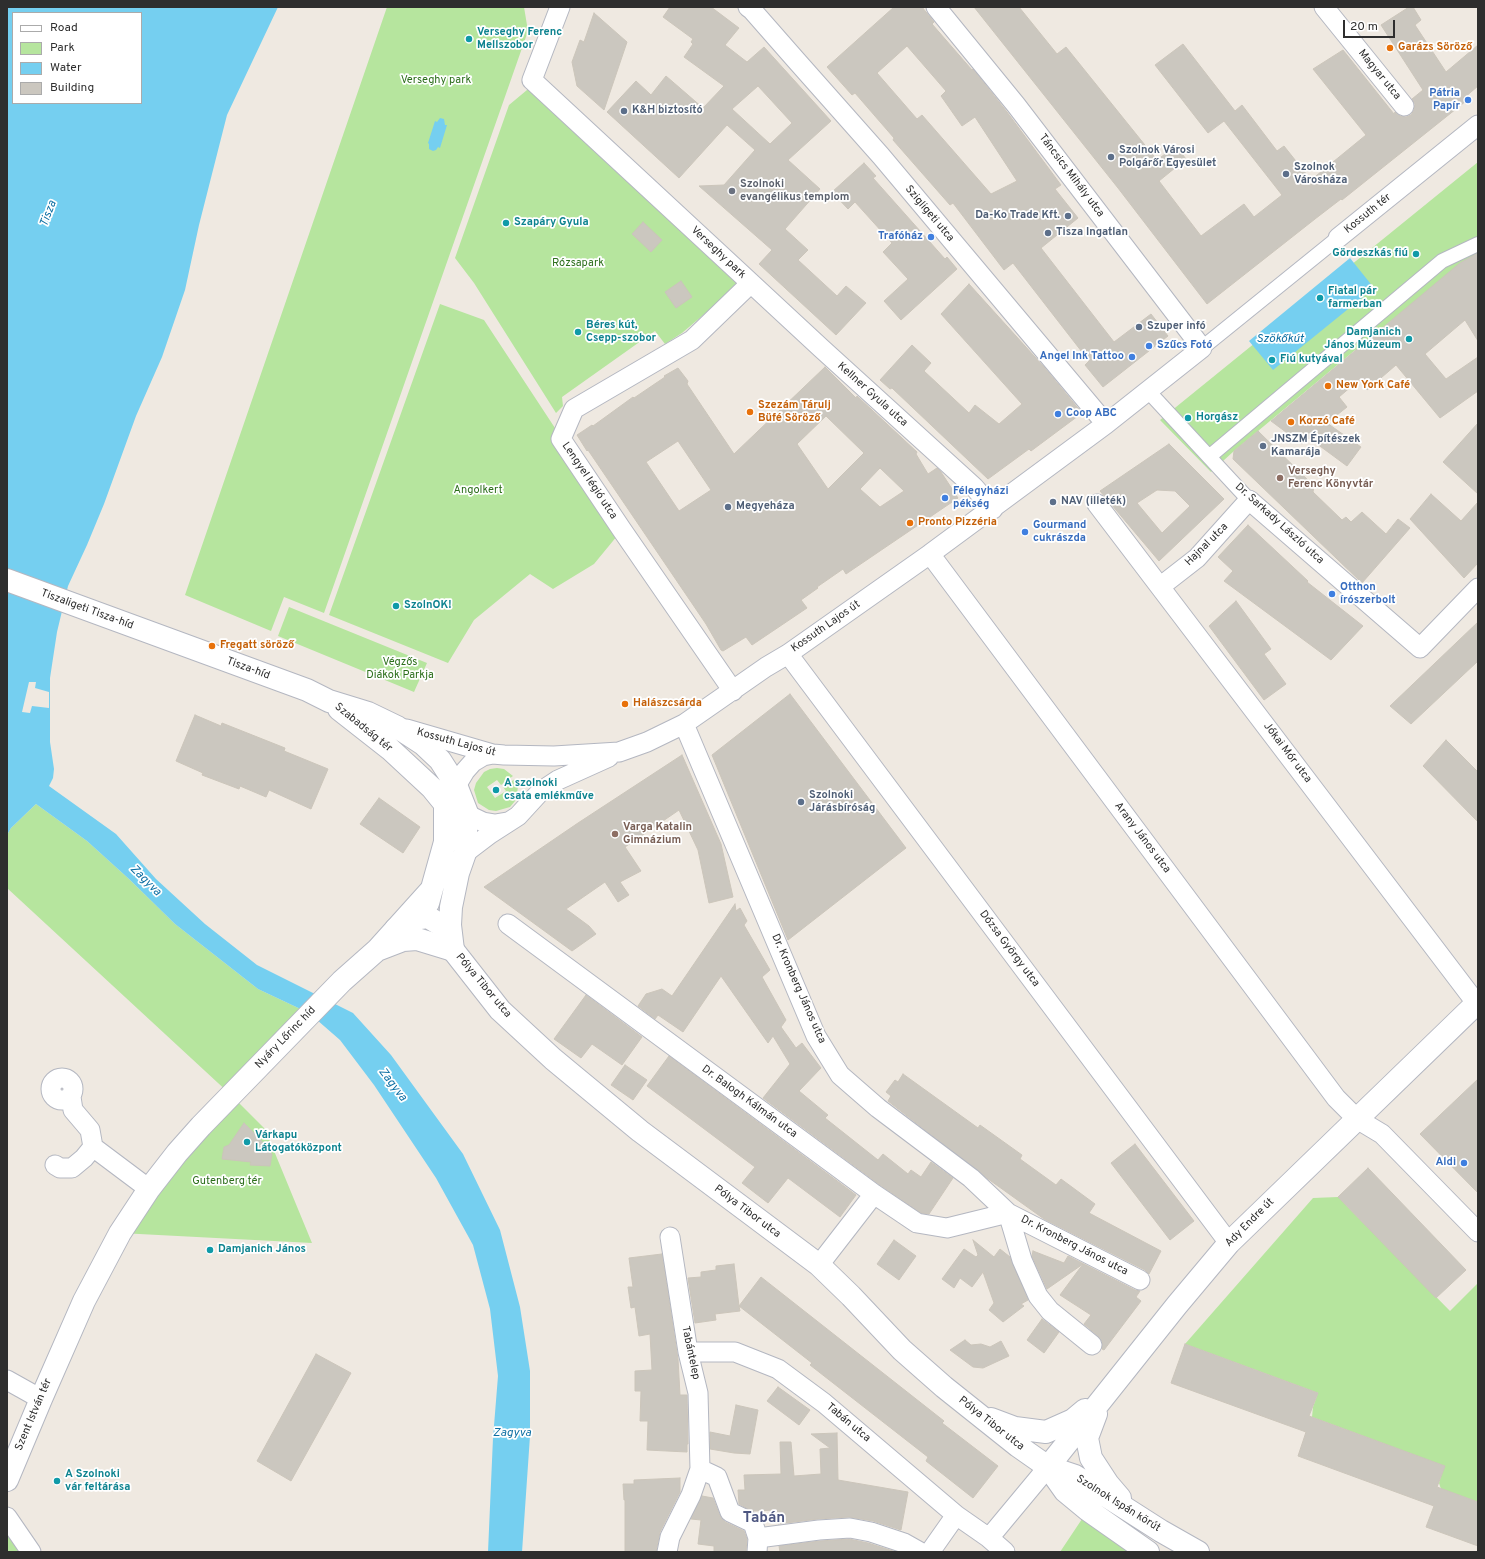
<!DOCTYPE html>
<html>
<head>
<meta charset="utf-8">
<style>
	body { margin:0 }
	#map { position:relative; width:1485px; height:1559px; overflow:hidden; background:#efe9e1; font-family:Overpass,sans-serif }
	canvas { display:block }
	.frame { position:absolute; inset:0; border:8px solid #2e2e2e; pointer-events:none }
	.legend { position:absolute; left:12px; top:12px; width:130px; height:92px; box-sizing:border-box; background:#fff; border:1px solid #ababab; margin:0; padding:5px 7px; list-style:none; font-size:12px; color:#2e2e2e }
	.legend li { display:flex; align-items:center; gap:8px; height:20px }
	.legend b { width:20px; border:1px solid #ababab }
	.scale { position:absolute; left:1343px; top:20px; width:52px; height:18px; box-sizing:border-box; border:2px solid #2e2e2e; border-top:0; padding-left:5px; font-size:12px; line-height:14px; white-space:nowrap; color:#2e2e2e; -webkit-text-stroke:3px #fff; paint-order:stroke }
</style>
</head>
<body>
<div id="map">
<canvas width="1485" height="1559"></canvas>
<div class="frame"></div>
<ul class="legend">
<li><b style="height:5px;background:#fff"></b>Road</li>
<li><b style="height:11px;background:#b6e59e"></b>Park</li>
<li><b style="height:11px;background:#75cff0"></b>Water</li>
<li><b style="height:11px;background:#cbc7bf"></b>Building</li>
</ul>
<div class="scale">20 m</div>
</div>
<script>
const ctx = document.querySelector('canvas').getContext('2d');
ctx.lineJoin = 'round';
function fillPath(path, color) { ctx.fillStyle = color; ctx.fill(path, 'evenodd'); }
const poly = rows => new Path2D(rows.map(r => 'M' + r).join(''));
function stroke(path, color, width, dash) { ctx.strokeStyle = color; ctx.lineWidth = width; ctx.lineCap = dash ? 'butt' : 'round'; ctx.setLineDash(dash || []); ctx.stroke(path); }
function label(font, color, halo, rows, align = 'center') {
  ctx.font = font + ' Overpass,sans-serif'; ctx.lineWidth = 3.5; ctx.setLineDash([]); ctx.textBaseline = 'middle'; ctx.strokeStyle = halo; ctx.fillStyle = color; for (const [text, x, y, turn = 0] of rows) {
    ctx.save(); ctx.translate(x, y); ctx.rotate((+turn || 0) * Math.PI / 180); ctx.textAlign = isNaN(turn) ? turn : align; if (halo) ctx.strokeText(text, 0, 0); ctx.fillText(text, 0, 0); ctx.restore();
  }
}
fillPath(poly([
	[387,7,524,7,528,31,324,613,284,597,271,631,185,595],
	[533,85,741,283,682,333,665,344,655,331,562,397,563,406,556,413,474,283,455,258,509,105],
	[1478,162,1478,253,1372,336,1234,451,1211,472,1160,420],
	[440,304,484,320,622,530,594,564,553,589,530,574,474,620,448,663,329,615],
	[289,607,427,663,414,692,278,636],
	[497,768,504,769,513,776,501,785,497,780,487,787,495,798,506,791,503,787,515,779,518,786,517,794,515,801,510,807,496,811,489,810,478,803,474,790,476,783,484,772,490,769],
	[36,804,87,841,129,879,175,924,258,989,309,1013,231,1095,265,1129,312,1243,120,1233,231,1095,7,888,7,835,11,828],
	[1338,1197,1450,1311,1478,1283,1478,1502,1441,1489,1439,1483,1444,1466,1312,1417,1313,1407,1318,1393,1185,1344,1313,1198],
	[1088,1510,1148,1552,1060,1552],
	[7,1517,31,1552,7,1552]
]), '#b6e59e');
fillPath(poly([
	[7,7,278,7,227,115,199,225,185,290,162,357,136,416,104,504,87,545,68,586,57,632,50,678,50,742,54,769,53,778,49,786,116,834,156,879,205,924,257,965,353,1013,391,1055,463,1154,500,1230,520,1307,530,1371,530,1436,522,1552,488,1552,493,1438,498,1376,490,1309,473,1245,436,1178,374,1085,340,1040,309,1013,258,989,175,924,129,879,87,841,36,804,11,828,7,835],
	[13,13,141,13,141,103,13,103],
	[440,118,444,119,445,125,447,125,440,148,438,147,436,150,433,151,429,149,429,144,428,143,435,121,437,122],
	[1350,258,1374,288,1273,370,1249,341]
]), '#75cff0');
fillPath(poly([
	[29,682,36,682,35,688,49,692,49,708,32,706,30,713,22,712]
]), '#efe9e1');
const building = poly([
	[670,7,711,7,739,28,725,45,747,62,764,47,831,121,788,160,820,189,785,229,808,250,798,260,837,296,846,286,866,303,836,335,759,264,772,250,699,186,724,185,755,150,727,125,679,178,607,112,636,81,651,95,666,76,703,108,724,86,684,57,693,44,691,42,693,39,663,17,670,7],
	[758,86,792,123,770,144,732,109,758,86],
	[894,7,922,7,934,22,932,24,972,70,973,69,1007,112,1061,185,1055,189,1078,218,1041,248,1114,342,1151,314,1168,336,1103,387,1085,365,1089,361,1013,263,1004,270,953,203,950,205,893,140,894,138,855,93,852,95,827,67,894,7],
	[907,46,946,91,941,96,962,126,975,117,1017,181,991,194,922,115,917,119,877,73,907,46],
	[974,7,1019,7,1057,54,1066,47,1157,160,1176,146,1186,159,1159,181,1201,236,1244,204,1254,217,1282,195,1224,121,1208,133,1155,65,1183,44,1235,111,1242,105,1277,151,1284,146,1311,180,1366,135,1313,69,1343,50,1394,114,1395,112,1400,116,1406,117,1411,115,1414,110,1415,104,1412,99,1423,90,1381,25,1409,7,1413,7,1421,20,1415,25,1446,72,1478,45,1478,86,1464,98,1466,101,1342,200,1341,199,1315,219,1207,304,1118,188,974,7],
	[594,13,627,42,604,110,577,86,572,62,580,40,584,42,594,13],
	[864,163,876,176,873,178,945,259,947,257,957,269,901,320,884,301,908,279,883,252,892,243,855,202,848,209,832,192,864,163],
	[643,222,662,240,651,252,632,234,643,222],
	[1478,253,1478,341,1465,320,1425,354,1446,379,1478,357,1478,391,1440,418,1396,365,1367,390,1359,380,1339,397,1347,407,1327,423,1361,447,1347,466,1309,438,1302,444,1271,421,1460,263,1478,253],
	[681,281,692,297,676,308,665,292,681,281],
	[969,284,1044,367,1082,413,1031,451,1029,449,988,479,892,388,890,389,880,380,912,345,931,363,924,371,969,413,975,405,999,424,1022,404,941,314,969,284],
	[825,367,856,398,857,396,917,452,916,454,928,474,937,468,941,472,958,498,846,574,843,569,817,587,818,588,801,600,807,608,752,645,746,637,723,651,721,650,706,624,588,450,587,451,577,435,592,425,593,426,633,397,634,398,665,377,664,376,678,368,688,381,687,384,734,454,825,367],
	[826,416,864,453,828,489,797,444,826,416],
	[678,441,711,490,679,511,646,462,678,441],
	[880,468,904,491,880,507,860,489,880,468],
	[1478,423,1478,494,1443,462,1478,423],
	[1258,431,1314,486,1313,492,1342,520,1346,517,1351,522,1362,512,1386,534,1398,519,1410,528,1362,583,1233,459,1234,451,1258,431],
	[1169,444,1224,499,1159,561,1100,491,1169,444],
	[1157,490,1175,491,1190,506,1162,533,1137,503,1157,490],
	[1431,494,1461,521,1478,502,1478,563,1464,578,1410,519,1431,494],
	[1248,525,1308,581,1307,582,1363,626,1331,660,1224,581,1233,571,1218,557,1248,525],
	[1236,601,1271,649,1264,654,1286,684,1264,700,1209,626,1236,601],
	[1478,622,1478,661,1411,724,1390,706,1478,622],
	[790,694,906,848,788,940,712,755,790,694],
	[195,715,221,726,222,723,285,748,284,751,328,769,311,809,269,790,266,797,240,786,239,789,202,775,203,773,176,761,195,715],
	[1446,740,1478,772,1478,822,1423,766,1446,740],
	[682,755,721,844,733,897,709,903,698,850,679,810,625,847,641,871,620,882,629,895,618,902,605,882,566,909,589,926,596,934,572,951,484,887,578,823,682,755],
	[379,798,420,827,403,853,360,824,379,798],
	[735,904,736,911,740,908,747,921,744,925,770,970,762,977,786,1020,781,1027,796,1048,802,1043,821,1068,799,1091,828,1115,825,1118,878,1160,883,1154,908,1174,911,1170,921,1177,931,1162,953,1178,929,1214,921,1213,880,1185,763,1098,790,1064,773,1036,768,1043,721,976,683,1032,658,1015,655,1019,638,1006,646,994,662,989,672,996,735,904],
	[586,995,642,1037,622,1065,592,1044,581,1058,554,1039,586,995],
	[669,1056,856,1195,840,1217,788,1178,768,1203,742,1183,755,1167,647,1086,669,1056],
	[625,1065,647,1080,633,1100,611,1085,625,1065],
	[903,1074,978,1128,980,1125,1022,1155,1020,1159,1056,1185,1061,1179,1095,1204,1089,1213,1161,1251,1149,1274,1145,1270,1044,1219,984,1176,888,1101,891,1096,886,1092,895,1080,898,1082,903,1074],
	[1478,1079,1478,1193,1420,1134,1478,1079],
	[244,1123,259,1138,272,1154,270,1166,250,1165,251,1162,222,1159,224,1147,229,1145,244,1123],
	[1135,1144,1194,1221,1170,1240,1111,1163,1135,1144],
	[1368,1168,1466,1270,1436,1298,1338,1197,1368,1168],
	[894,1240,916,1256,899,1280,877,1264,894,1240],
	[973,1240,994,1257,1000,1249,1010,1257,1028,1300,1021,1304,1024,1306,1003,1322,989,1310,994,1303,983,1272,972,1287,960,1278,954,1288,942,1279,964,1249,976,1257,978,1255,973,1240],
	[1033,1251,1064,1263,1068,1256,1135,1290,1140,1291,1136,1297,1141,1301,1104,1350,1102,1349,1102,1341,1099,1337,1084,1324,1091,1315,1060,1295,1083,1264,1047,1289,1032,1256,1033,1251],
	[662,1254,678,1359,680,1395,687,1395,688,1444,687,1444,687,1452,647,1450,648,1421,640,1421,641,1391,635,1391,635,1371,652,1370,650,1334,639,1336,635,1307,631,1308,628,1287,633,1287,629,1258,662,1254],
	[734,1264,739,1306,761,1277,944,1421,942,1423,998,1466,973,1498,926,1461,928,1457,810,1365,812,1363,739,1306,740,1311,715,1314,716,1320,695,1323,688,1278,701,1277,701,1272,716,1270,716,1266,734,1264],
	[1042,1319,1059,1332,1044,1353,1027,1340,1042,1319],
	[965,1340,971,1345,981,1344,990,1347,1001,1341,1009,1356,983,1368,973,1367,950,1350,965,1340],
	[1185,1344,1318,1393,1309,1416,1445,1466,1437,1487,1478,1502,1478,1546,1426,1527,1434,1506,1298,1456,1306,1432,1171,1383,1185,1344],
	[316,1354,351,1373,291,1481,257,1461,316,1354],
	[778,1387,810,1410,799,1425,767,1401,778,1387],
	[736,1405,758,1410,750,1454,734,1453,710,1449,710,1432,730,1436,736,1405],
	[837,1433,838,1480,908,1492,901,1530,873,1521,849,1517,818,1519,778,1524,777,1510,752,1511,739,1504,738,1490,745,1490,744,1475,781,1474,780,1442,791,1442,794,1476,821,1474,820,1449,830,1448,811,1434,837,1433],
	[680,1478,680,1492,660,1532,656,1552,625,1552,625,1500,624,1500,623,1484,634,1484,634,1480,680,1478],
	[702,1496,713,1498,720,1516,725,1522,744,1531,747,1539,746,1552,714,1552,714,1546,698,1544,701,1520,691,1519,702,1496],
	[849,1539,868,1543,896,1552,780,1552,779,1546,820,1541,849,1539]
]);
fillPath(building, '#cbc7bf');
stroke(building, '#cbc5ba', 1);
const pedestrian = poly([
	[1202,348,1338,238],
	[1148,391,1249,500],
	[1210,456,1442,261,1478,244]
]);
const minor = poly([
	[560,7,532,80,821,348,974,487,993,509],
	[748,7,752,10,795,59,881,156,1106,424],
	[1324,7,1404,106],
	[1338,238,1478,125],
	[1097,504,1477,1004],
	[930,554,1336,1098,1357,1119,1382,1134,1478,1232],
	[1161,586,1197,558,1249,500,1420,648,1478,588],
	[788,654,1229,1243],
	[733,691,622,530,561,439,574,409,692,340,751,283],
	[684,724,816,1036,840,1075,878,1108,971,1178,1008,1213,1140,1280],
	[407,729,493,754,504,755,554,756,619,752,647,742,684,724,766,667,788,654,930,554,1106,424,1202,348,1016,105,936,7],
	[493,754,483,756,473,762,465,771,445,804,483,822,495,824,507,822],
	[465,853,490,834,518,816,540,792,558,780,609,757],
	[508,924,874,1194,917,1223,947,1228,1008,1213],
	'51 1089a11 11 0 1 1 22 0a11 11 0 1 1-22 0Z',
	[71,1097,73,1110,90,1130,93,1147,149,1189],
	[55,1165,60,1168,72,1168,84,1158,93,1147],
	[1008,1213,1022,1260,1038,1296,1050,1311,1092,1345],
	[819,1265,874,1194],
	[688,1352,735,1352,778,1369,824,1403,956,1515,989,1538,1005,1552],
	[7,1380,41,1399],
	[700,1469,717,1477,730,1512,753,1523,758,1538,757,1552],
	[7,1517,31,1552],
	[758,1538,819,1530,850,1528,871,1532,904,1543,920,1552],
	[989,1538,1048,1467],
	[667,1552,670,1537,691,1495,700,1469,698,1393,688,1352,670,1237],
	[930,1552,956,1515]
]);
const tertiary = poly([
	[396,929,420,918,428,917,444,927,453,950,500,1010,553,1059,640,1131,819,1265,851,1296,902,1350,944,1387,1018,1446,1048,1467,1075,1476,1161,1531,1198,1552],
	[1096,1414,1087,1438,1091,1458,1108,1484,1120,1498],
	[991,1419,1015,1428,1046,1432,1073,1420,1085,1410],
	[1048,1467,1177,1305,1229,1243,1478,1002],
	[1048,1467,1065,1491,1088,1510,1148,1552]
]);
const secondary = poly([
	[7,580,307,690,329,701,368,713,397,727,423,744,440,760,456,785,467,813,465,853,458,873,451,907,450,925,453,950,417,939,403,940,377,950],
	[339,709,390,749,432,788,445,804,445,842,428,903],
	[7,1480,41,1399,84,1301,120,1233,149,1189,177,1153,201,1126,342,981,377,950,431,890]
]);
stroke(pedestrian, '#b4b7c1', 16);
stroke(minor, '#b4b7c1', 21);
stroke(tertiary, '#b4b7c1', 24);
stroke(secondary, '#b4b7c1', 24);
stroke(pedestrian, '#fff', 14);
stroke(minor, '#fff', 19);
stroke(tertiary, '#fff', 22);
stroke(secondary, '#fff', 22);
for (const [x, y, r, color] of [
	[469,39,4,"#0f9aa8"],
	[1390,48,4,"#e8710a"],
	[1468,100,4,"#3f7fe0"],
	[624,111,4,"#5c6f8a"],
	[1111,157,4,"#5c6f8a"],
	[1286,174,4,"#5c6f8a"],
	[732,191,4,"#6b7280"],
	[1068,216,4,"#5c6f8a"],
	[506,223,4,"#0f9aa8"],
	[1048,233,4,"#5c6f8a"],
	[931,237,4,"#3f7fe0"],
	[1416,254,4,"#0f9aa8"],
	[1320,298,4,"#0f9aa8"],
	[1139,327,4,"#5c6f8a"],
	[578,332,4,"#0f9aa8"],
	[1409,339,4,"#0f9aa8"],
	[1149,346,4,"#3f7fe0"],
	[1132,357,4,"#3f7fe0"],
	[1272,360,4,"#0f9aa8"],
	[1328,386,4,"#e8710a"],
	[750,412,4,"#e8710a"],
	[1058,414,4,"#3f7fe0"],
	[1188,418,4,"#0f9aa8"],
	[1291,422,4,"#e8710a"],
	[1263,446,4,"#5c6f8a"],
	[1280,478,4,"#8d6e63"],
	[945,498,4,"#3f7fe0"],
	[1053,502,4,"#5c6f8a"],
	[728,507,4,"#5c6f8a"],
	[910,523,4,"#e8710a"],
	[1025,532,4,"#3f7fe0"],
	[1332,594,4,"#3f7fe0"],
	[396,606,4,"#0f9aa8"],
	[212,646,4,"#e8710a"],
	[625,704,4,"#e8710a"],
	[496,790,4,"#0f9aa8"],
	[801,802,4,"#5c6f8a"],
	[615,834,4,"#8d6e63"],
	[247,1142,4,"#0f9aa8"],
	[1464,1163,4,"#3f7fe0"],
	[210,1250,4,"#0f9aa8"],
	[57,1481,4,"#0f9aa8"]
]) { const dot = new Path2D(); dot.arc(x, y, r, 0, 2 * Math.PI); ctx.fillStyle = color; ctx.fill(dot); stroke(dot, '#fff', 1.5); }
label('bold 11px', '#0d838f', '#fff', [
	["Verseghy Ferenc",477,33],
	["Mellszobor",477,46],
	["Szapáry Gyula",514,223],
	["Gördeszkás fiú",1408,254,"right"],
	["Fiatal pár",1328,292],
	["farmerban",1328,305],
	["Béres kút,",586,326],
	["Csepp-szobor",586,339],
	["Damjanich",1401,333,"right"],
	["János Múzeum",1401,346,"right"],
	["Fiú kutyával",1280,360],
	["Horgász",1196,418],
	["SzolnOK!",404,606],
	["A szolnoki",504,784],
	["csata emlékműve",504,797],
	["Várkapu",255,1136],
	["Látogatóközpont",255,1149],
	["Damjanich János",218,1250],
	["A Szolnoki",65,1475],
	["vár feltárása",65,1488]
], 'left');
label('bold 11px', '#c56008', '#fff', [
	["Garázs Söröző",1398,48],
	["New York Café",1336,386],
	["Szezám Tárulj",758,406],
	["Büfé Söröző",758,419],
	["Korzó Café",1299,422],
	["Pronto Pizzéria",918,523],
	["Fregatt söröző",220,646],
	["Halászcsárda",633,704]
], 'left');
label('11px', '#2e2e2e', '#fff', [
	["Magyar utca",1379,75,51],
	["Táncsics Mihály utca",1071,176,53],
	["Szigligeti utca",929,214,50],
	["Kossuth tér",1368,214,-39],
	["Verseghy park",718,253,43],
	["Kellner Gyula utca",872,395,42],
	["Lengyel légió utca",589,481,56],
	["Dr. Sarkady László utca",1279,524,42],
	["Hajnal utca",1207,545,-45],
	["Tiszaligeti Tisza-híd",87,610,20],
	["Kossuth Lajos út",826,627,-35],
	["Tisza-híd",248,669,20],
	["Szabadság tér",363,728,39],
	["Kossuth Lajos út",456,743,15],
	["Jókai Mór utca",1287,753,53],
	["Arany János utca",1142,838,53],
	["Dózsa György utca",1009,949,53],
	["Pólya Tibor utca",483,986,50],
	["Dr. Kronberg János utca",798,989,66],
	["Nyáry Lőrinc híd",286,1038,-46],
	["Dr. Balogh Kálmán utca",749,1102,36],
	["Pólya Tibor utca",747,1212,37],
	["Ady Endre út",1250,1223,-45],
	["Dr. Kronberg János utca",1074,1246,27],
	["Tabántelep",690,1353,78],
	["Szent István tér",34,1415,-67],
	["Tabán utca",848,1423,40],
	["Pólya Tibor utca",991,1424,38],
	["Szolnok Ispán körút",1118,1504,32]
]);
label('11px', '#2c6e1b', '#fff', [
	["Verseghy park",436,81],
	["Rózsapark",578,264],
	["Angolkert",478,491],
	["Végzős",400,663],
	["Diákok Parkja",400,676],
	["Gutenberg tér",227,1182]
]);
label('bold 11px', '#366cbe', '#fff', [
	["Pátria",1460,94,"right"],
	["Papír",1460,107,"right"],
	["Trafóház",923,237,"right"],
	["Szűcs Fotó",1157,346],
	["Angel Ink Tattoo",1124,357,"right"],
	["Coop ABC",1066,414],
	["Félegyházi",953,492],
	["pékség",953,505],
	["Gourmand",1033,526],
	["cukrászda",1033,539],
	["Otthon",1340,588],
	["írószerbolt",1340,601],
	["Aldi",1456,1163,"right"]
], 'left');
label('bold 11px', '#4e5e75', '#fff', [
	["K&H biztosító",632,111],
	["Szolnok Városi",1119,151],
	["Polgárőr Egyesület",1119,164],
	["Szolnok",1294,168],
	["Városháza",1294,181],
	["Da-Ko Trade Kft.",1060,216,"right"],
	["Tisza Ingatlan",1056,233],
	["Szuper infó",1147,327],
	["JNSZM Építészek",1271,440],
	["Kamarája",1271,453],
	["NAV (illeték)",1061,502],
	["Megyeháza",736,507],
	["Szolnoki",809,796],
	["Járásbíróság",809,809]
], 'left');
label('bold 11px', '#5b616d', '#fff', [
	["Szolnoki",740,185],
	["evangélikus templom",740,198]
], 'left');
label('bold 11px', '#785e54', '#fff', [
	["Verseghy",1288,472],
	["Ferenc Könyvtár",1288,485],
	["Varga Katalin",623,828],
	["Gimnázium",623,841]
], 'left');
label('italic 12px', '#0d6fa3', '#fff', [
	["Tisza",49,214,-69],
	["Szökőkút",1280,340],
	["Zagyva",145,881,45],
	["Zagyva",392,1085,53],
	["Zagyva",512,1434]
]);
label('bold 15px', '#4d5680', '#fff', [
	["Tabán",764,1519]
]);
</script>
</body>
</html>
